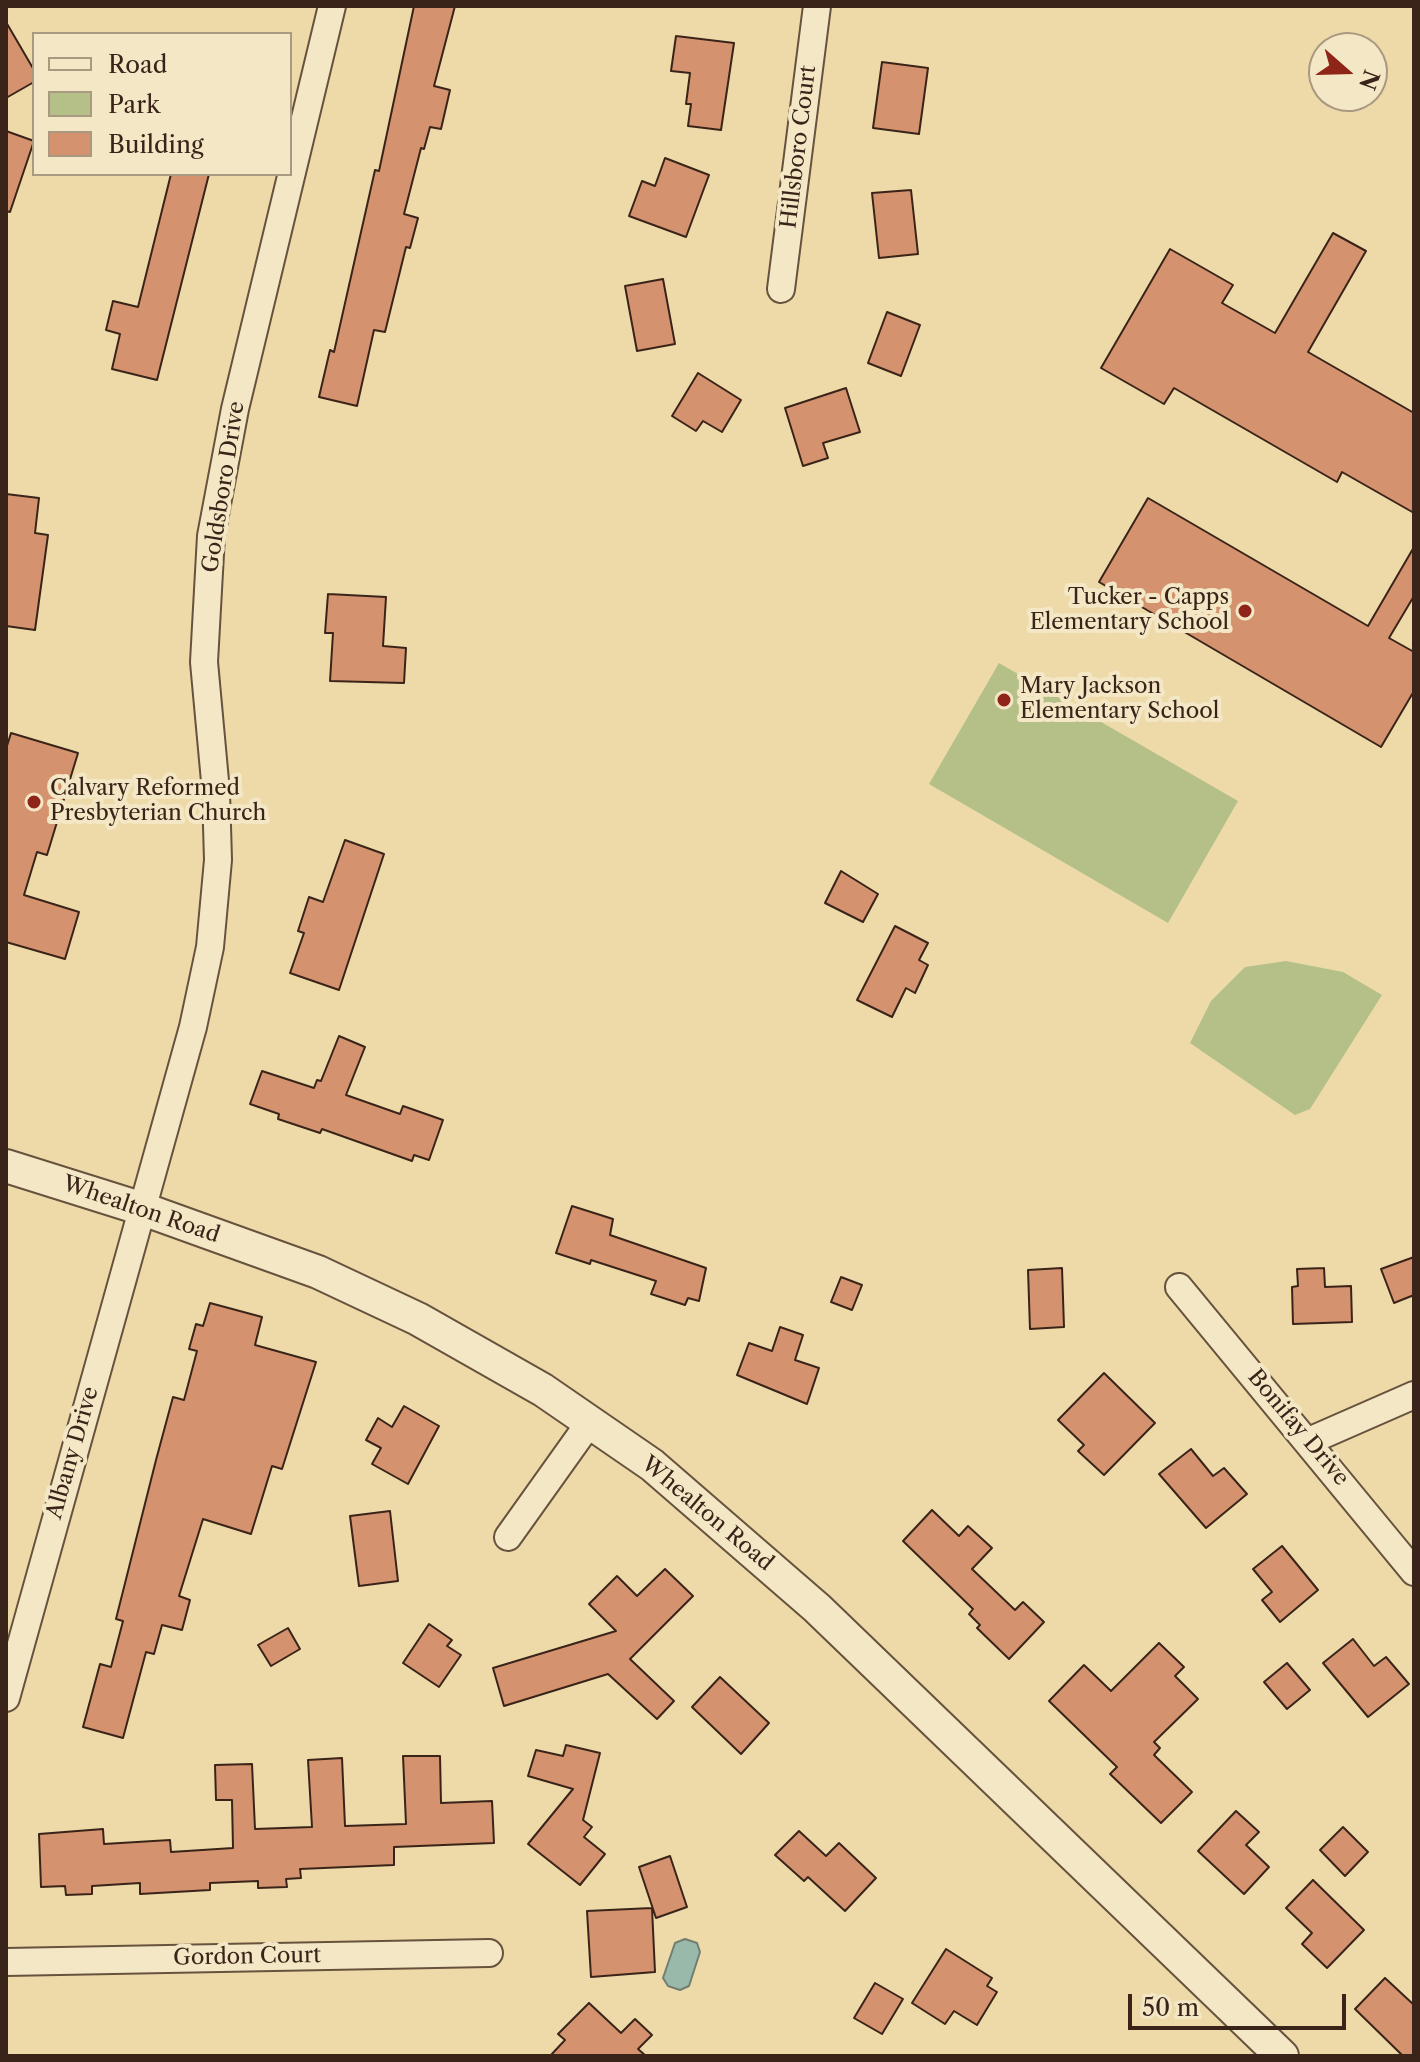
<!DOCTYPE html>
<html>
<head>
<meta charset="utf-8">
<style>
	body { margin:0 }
	#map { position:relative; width:1420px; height:2062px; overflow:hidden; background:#eddaa8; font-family:"Libre Caslon Text",serif }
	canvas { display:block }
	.frame { position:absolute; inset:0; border:8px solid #3a2419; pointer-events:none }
	.legend { position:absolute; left:32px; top:32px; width:260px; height:144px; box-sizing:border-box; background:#f3e7c6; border:2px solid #a99981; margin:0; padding:10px 14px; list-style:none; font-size:24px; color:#3a2419 }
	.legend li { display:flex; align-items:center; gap:16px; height:40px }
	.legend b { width:40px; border:2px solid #a99981 }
	.north { position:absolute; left:1308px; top:32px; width:80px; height:80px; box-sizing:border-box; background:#f3e7c6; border:2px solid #a99981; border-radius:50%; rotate:110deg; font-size:22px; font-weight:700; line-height:32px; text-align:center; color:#3a2419 }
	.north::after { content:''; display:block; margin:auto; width:28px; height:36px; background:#8f2418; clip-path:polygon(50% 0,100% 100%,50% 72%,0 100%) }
	.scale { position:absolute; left:1128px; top:1994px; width:218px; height:36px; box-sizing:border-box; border:4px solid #3a2419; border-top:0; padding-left:10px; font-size:24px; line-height:28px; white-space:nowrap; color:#3a2419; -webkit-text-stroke:6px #f3e7c6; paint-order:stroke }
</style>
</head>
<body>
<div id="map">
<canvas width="1420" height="2062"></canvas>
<div class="frame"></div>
<ul class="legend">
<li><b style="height:10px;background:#f3e7c6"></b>Road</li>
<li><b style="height:22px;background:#b5c089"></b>Park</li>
<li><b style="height:22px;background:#d4936e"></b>Building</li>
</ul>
<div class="north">N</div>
<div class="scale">50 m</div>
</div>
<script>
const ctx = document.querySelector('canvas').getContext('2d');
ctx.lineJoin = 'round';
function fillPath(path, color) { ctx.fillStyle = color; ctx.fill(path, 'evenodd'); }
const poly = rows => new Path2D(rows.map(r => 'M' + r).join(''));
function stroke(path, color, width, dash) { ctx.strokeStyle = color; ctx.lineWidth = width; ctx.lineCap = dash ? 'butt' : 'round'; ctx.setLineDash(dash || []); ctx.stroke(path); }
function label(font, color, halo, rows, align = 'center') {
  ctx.font = font + ' "Libre Caslon Text",serif'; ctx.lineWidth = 8; ctx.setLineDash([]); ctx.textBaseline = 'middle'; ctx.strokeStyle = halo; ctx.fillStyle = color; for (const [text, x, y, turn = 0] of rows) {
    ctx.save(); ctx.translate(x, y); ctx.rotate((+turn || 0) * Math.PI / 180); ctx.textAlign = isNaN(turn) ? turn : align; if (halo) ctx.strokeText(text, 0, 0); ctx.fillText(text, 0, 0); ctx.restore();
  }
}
fillPath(poly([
	[999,663,1238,801,1168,923,929,784],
	[1286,961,1343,972,1382,995,1310,1109,1295,1115,1190,1043,1211,1001,1245,967]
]), '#b5c089');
const water = poly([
	[685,1939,697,1943,700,1952,689,1986,680,1990,668,1986,663,1978,675,1943,685,1939]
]);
fillPath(water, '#99baab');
stroke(water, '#737e71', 2);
const building = poly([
	[414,6,455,6,434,86,450,90,441,129,430,127,424,149,421,148,404,214,418,218,410,248,406,247,385,332,374,330,357,406,319,397,330,350,334,352,375,170,379,171,414,6],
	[6,22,34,70,34,82,6,98,6,22],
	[676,36,734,43,721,130,688,126,691,104,686,104,690,73,671,71,676,36],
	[882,62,928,68,919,134,873,128,882,62],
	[6,131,34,141,10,212,6,211,6,131],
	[665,158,709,175,686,237,629,216,642,181,655,186,665,158],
	[171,174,209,174,157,380,112,369,120,334,106,330,113,301,138,307,171,174],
	[911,190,918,254,879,258,872,193,911,190],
	[1333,233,1366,251,1308,352,1414,413,1414,513,1342,472,1337,482,1174,388,1164,404,1101,368,1170,249,1233,285,1222,303,1275,333,1333,233],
	[663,279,675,344,637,351,625,286,663,279],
	[887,312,920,325,901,376,868,363,887,312],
	[698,373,741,400,722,432,703,421,696,431,672,416,698,373],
	[846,388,860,432,823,443,828,458,803,466,785,408,846,388],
	[6,494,39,498,35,533,48,535,35,630,6,626,6,494],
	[1148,498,1368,626,1414,547,1414,596,1389,638,1414,652,1414,691,1381,747,1099,582,1148,498],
	[328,594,386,597,383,646,406,648,404,683,330,681,333,633,325,633,328,594],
	[11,733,78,753,47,855,37,852,24,895,79,912,65,959,6,942,6,749,11,733],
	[345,840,384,854,339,990,290,973,304,933,298,931,309,897,323,902,345,840],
	[841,871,878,894,863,922,825,903,841,871],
	[895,926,928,943,919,960,928,965,915,993,906,988,892,1017,857,1000,895,926],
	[339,1036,365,1047,346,1095,400,1114,403,1106,443,1120,429,1160,414,1155,412,1161,322,1129,320,1133,278,1119,279,1114,250,1104,262,1071,314,1088,317,1080,321,1081,339,1036],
	[572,1206,613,1219,610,1235,706,1268,699,1301,688,1298,685,1305,651,1294,656,1281,591,1260,590,1264,556,1253,572,1206],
	[1414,1257,1414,1295,1394,1303,1381,1269,1414,1257],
	[1062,1268,1064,1327,1030,1329,1028,1270,1062,1268],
	[1324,1268,1325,1287,1351,1286,1352,1322,1293,1324,1292,1287,1298,1286,1297,1269,1324,1268],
	[841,1277,862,1285,852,1310,831,1302,841,1277],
	[210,1303,262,1317,255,1345,316,1362,282,1469,272,1466,251,1534,203,1519,179,1596,190,1600,182,1630,162,1625,154,1654,146,1652,123,1738,83,1727,100,1664,111,1667,123,1621,116,1619,156,1460,173,1397,184,1400,197,1351,189,1349,196,1324,203,1326,210,1303],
	[780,1327,803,1335,795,1360,819,1368,807,1404,737,1375,749,1343,772,1351,780,1327],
	[1104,1373,1155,1423,1104,1475,1078,1451,1084,1445,1058,1420,1104,1373],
	[404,1406,439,1426,408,1484,372,1464,381,1448,366,1440,378,1418,392,1427,404,1406],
	[1191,1449,1213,1476,1224,1468,1247,1494,1206,1528,1159,1474,1191,1449],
	[932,1510,959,1536,968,1526,992,1548,972,1569,1015,1610,1023,1602,1044,1622,1009,1659,977,1628,980,1625,969,1614,973,1609,903,1541,932,1510],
	[390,1511,398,1581,359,1586,350,1516,390,1511],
	[1282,1546,1318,1590,1280,1622,1262,1600,1272,1592,1253,1569,1282,1546],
	[665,1569,693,1596,630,1659,674,1701,657,1719,608,1674,504,1706,493,1668,616,1631,589,1604,617,1576,637,1596,665,1569],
	[429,1624,452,1640,447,1646,461,1655,439,1687,403,1663,429,1624],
	[288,1628,300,1649,271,1666,258,1645,288,1628],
	[1353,1639,1374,1666,1386,1657,1409,1684,1368,1717,1323,1663,1353,1639],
	[1159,1643,1184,1667,1175,1676,1198,1699,1154,1742,1160,1748,1154,1755,1192,1792,1161,1823,1110,1774,1117,1767,1049,1701,1084,1665,1111,1691,1159,1643],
	[1287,1663,1310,1690,1287,1709,1264,1682,1287,1663],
	[720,1677,769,1723,741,1754,692,1707,720,1677],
	[566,1745,600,1753,583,1820,592,1827,584,1837,605,1854,580,1885,528,1844,573,1789,528,1776,536,1750,563,1756,566,1745],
	[403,1756,440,1756,441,1803,492,1801,494,1843,394,1847,394,1865,300,1869,301,1878,286,1879,287,1887,258,1888,258,1881,210,1883,210,1890,140,1894,140,1883,92,1886,92,1894,66,1895,65,1886,41,1887,39,1834,103,1829,104,1844,170,1840,171,1852,233,1848,232,1800,216,1800,215,1765,252,1764,255,1829,312,1827,308,1760,342,1758,345,1826,406,1824,403,1756],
	[1236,1811,1259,1832,1246,1845,1269,1867,1244,1894,1198,1851,1236,1811],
	[1343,1827,1368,1852,1345,1876,1320,1850,1343,1827],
	[799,1831,826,1856,839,1843,876,1878,845,1911,808,1877,804,1881,775,1855,799,1831],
	[670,1856,687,1907,656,1918,639,1867,670,1856],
	[1313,1880,1364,1930,1327,1968,1302,1944,1312,1933,1286,1908,1313,1880],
	[652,1908,655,1972,591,1977,587,1911,652,1908],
	[946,1949,992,1978,987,1986,997,1992,977,2025,954,2011,945,2024,912,2003,946,1949],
	[1385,1978,1414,2005,1414,2056,1403,2056,1355,2009,1385,1978],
	[875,1983,903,1999,882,2034,854,2018,875,1983],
	[589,2003,621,2033,635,2019,652,2035,638,2049,646,2056,550,2056,565,2040,558,2034,589,2003]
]);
fillPath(building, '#d4936e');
stroke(building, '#3a2419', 2);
const minor = poly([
	[781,289,817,6],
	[1179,1287,1414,1572],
	[1309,1441,1414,1395],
	[508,1537,590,1422],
	[6,1698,193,1027,210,947,218,860,216,792,204,662,211,536,235,409,332,6],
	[6,1962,489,1953]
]);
const tertiary = poly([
	[6,1166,143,1209,318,1272,418,1319,543,1390,652,1465,817,1608,1282,2056]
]);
stroke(minor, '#67523d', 30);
stroke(tertiary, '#67523d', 36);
stroke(minor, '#f3e7c6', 26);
stroke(tertiary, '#f3e7c6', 32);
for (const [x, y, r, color] of [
	[1245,611,8,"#8f2418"],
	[1004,700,8,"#8f2418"],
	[34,802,8,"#8f2418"]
]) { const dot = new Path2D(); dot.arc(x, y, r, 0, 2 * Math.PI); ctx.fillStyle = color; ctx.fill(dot); stroke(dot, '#f3e7c6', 3); }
label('22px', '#3a2419', '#f3e7c6', [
	["Hillsboro Court",799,147,-83],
	["Goldsboro Drive",224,487,-81],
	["Whealton Road",141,1210,19],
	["Bonifay Drive",1298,1428,50],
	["Albany Drive",73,1453,-74],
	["Whealton Road",707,1514,40],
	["Gordon Court",247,1957,-1]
]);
label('22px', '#3a2419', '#f3e7c6', [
	["Tucker - Capps",1229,598,"right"],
	["Elementary School",1229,623,"right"],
	["Mary Jackson",1020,687],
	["Elementary School",1020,712],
	["Calvary Reformed",50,789],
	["Presbyterian Church",50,814]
], 'left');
</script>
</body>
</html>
